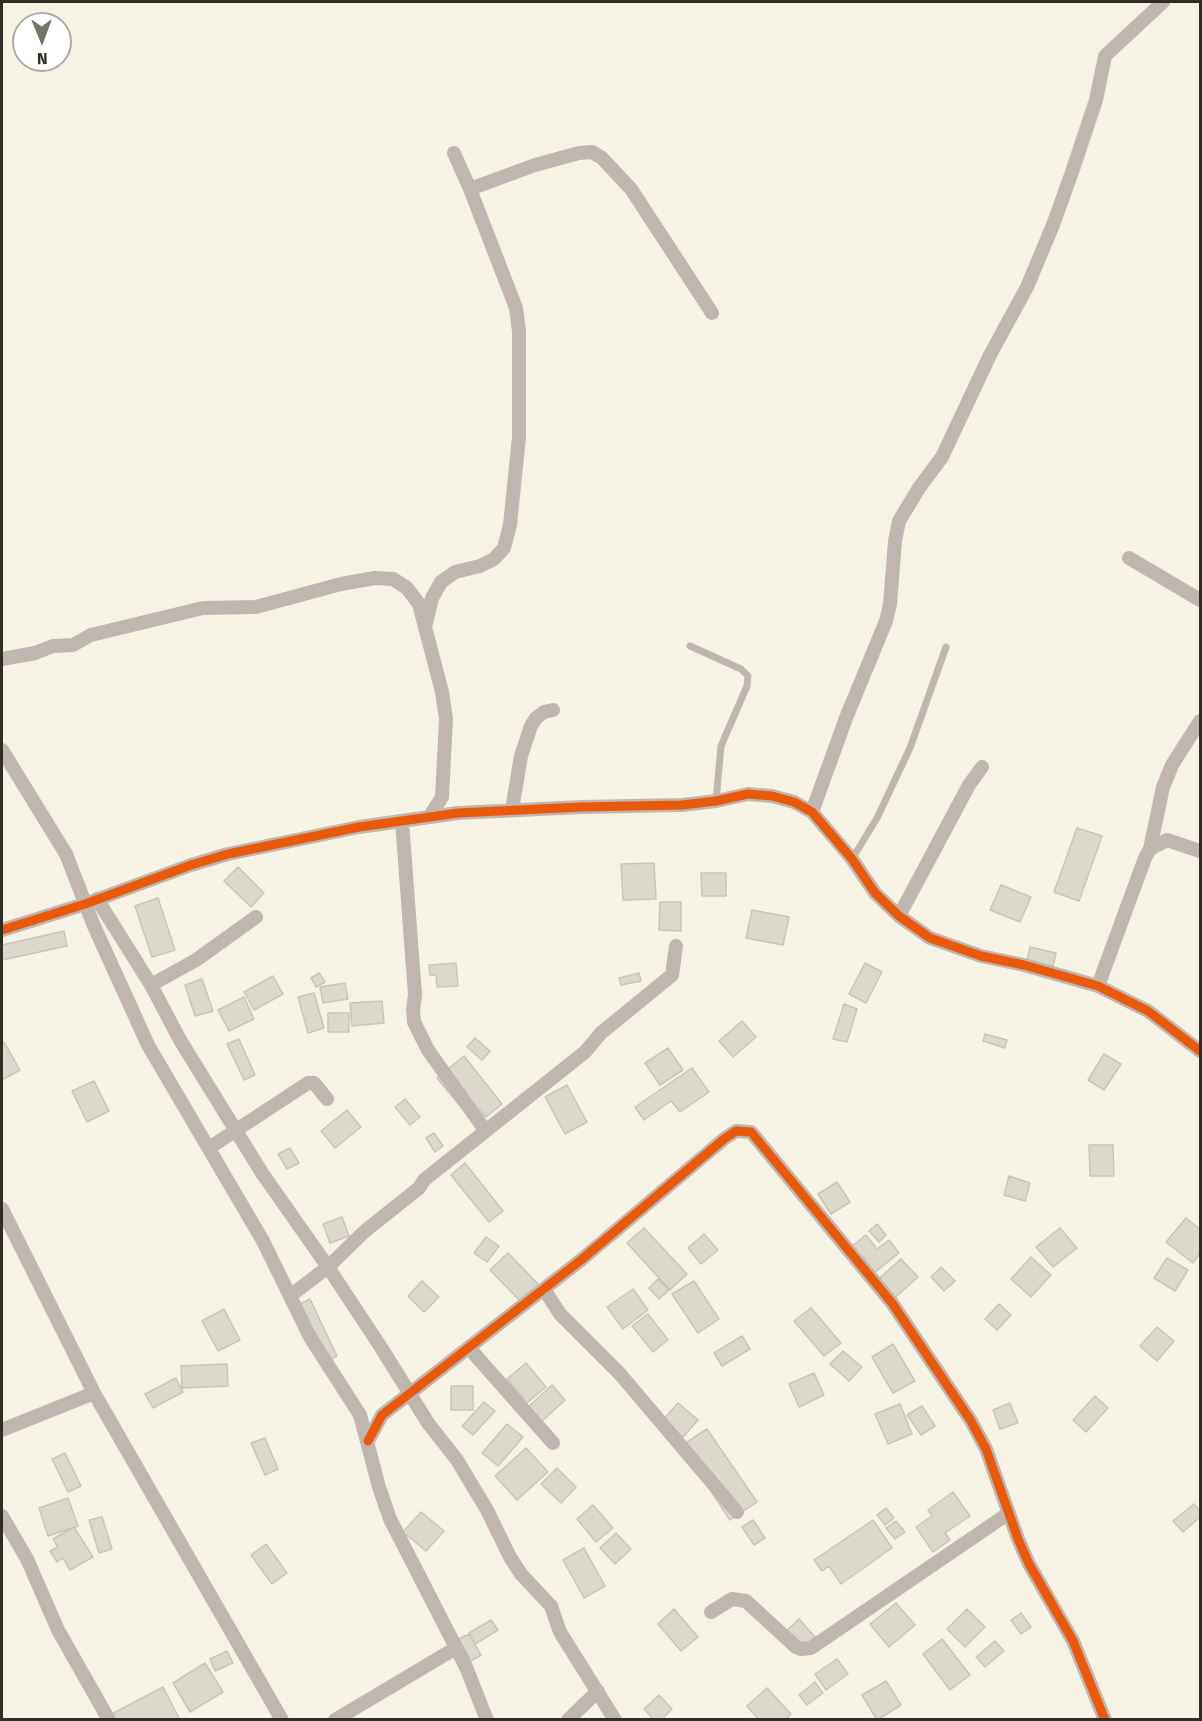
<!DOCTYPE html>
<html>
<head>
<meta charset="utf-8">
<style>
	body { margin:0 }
	#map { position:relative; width:1202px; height:1721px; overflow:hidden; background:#f6f3e5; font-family:"Fira Sans",sans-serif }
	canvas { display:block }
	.frame { position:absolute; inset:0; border:3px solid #2f2d24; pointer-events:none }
	.north { position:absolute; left:12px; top:12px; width:60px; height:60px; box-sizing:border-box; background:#fff; border:2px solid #acaba7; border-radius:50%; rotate:179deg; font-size:16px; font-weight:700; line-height:24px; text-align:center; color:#2f2d24 }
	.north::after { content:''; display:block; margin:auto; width:21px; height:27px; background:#757268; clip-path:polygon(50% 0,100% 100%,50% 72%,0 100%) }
</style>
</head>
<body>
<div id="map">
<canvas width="1202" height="1721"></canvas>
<div class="frame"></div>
<div class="north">N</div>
</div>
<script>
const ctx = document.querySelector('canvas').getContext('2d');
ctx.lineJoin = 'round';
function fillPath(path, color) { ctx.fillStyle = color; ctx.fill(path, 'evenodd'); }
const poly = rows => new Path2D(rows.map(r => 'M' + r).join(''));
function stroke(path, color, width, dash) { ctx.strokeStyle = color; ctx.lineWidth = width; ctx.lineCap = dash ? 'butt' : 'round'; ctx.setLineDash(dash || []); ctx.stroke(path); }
const building = poly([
	[1077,828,1102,836,1079,901,1054,892,1077,828],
	[654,863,656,899,623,900,621,864,654,863],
	[238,867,264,893,251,907,224,881,238,867],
	[701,873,726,873,726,896,702,896,701,873],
	[1001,885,1031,897,1020,922,990,910,1001,885],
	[158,898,175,950,152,957,135,906,158,898],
	[660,902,681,902,681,931,659,930,660,902],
	[752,910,789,917,783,945,746,938,752,910],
	[64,931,67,946,2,960,2,945,64,931],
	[1030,947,1056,953,1053,966,1027,961,1030,947],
	[456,963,458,986,437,987,436,975,430,975,429,965,456,963],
	[865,963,882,972,866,1003,849,994,865,963],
	[319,973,325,982,316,987,311,978,319,973],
	[639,973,641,981,621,985,619,978,639,973],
	[273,976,283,994,254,1010,244,992,273,976],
	[202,979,213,1011,195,1016,185,985,202,979],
	[345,983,348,999,323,1003,320,987,345,983],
	[314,993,324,1028,308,1033,298,997,314,993],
	[244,997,254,1019,229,1031,218,1010,244,997],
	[382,1001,384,1023,352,1026,350,1003,382,1001],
	[844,1004,857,1009,847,1042,833,1039,844,1004],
	[328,1013,349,1013,349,1032,328,1032,328,1013],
	[742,1021,756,1037,733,1057,719,1041,742,1021],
	[985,1034,1007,1040,1005,1048,983,1041,985,1034],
	[475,1038,490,1051,482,1060,467,1047,475,1038],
	[239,1039,255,1075,244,1080,227,1044,239,1039],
	[4,1042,20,1070,2,1080,2,1043,4,1042],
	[668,1048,683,1070,660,1085,645,1063,668,1048],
	[1104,1054,1121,1064,1104,1090,1088,1080,1104,1054],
	[464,1056,502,1104,486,1117,480,1109,470,1118,437,1078,464,1056],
	[692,1068,709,1092,680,1112,671,1101,644,1120,635,1107,692,1068],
	[94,1081,109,1111,87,1122,72,1091,94,1081],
	[567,1085,587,1122,565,1134,545,1097,567,1085],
	[405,1099,420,1117,410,1125,395,1107,405,1099],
	[347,1110,361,1127,335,1148,321,1131,347,1110],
	[434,1133,443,1146,435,1152,426,1138,434,1133],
	[1089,1145,1113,1145,1114,1176,1090,1176,1089,1145],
	[290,1148,299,1163,287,1169,278,1154,290,1148],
	[465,1163,503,1211,489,1222,451,1175,465,1163],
	[1009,1176,1030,1183,1025,1201,1004,1195,1009,1176],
	[837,1182,850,1202,831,1214,818,1194,837,1182],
	[342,1217,349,1236,330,1243,323,1224,342,1217],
	[1186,1218,1200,1229,1200,1253,1193,1263,1166,1242,1186,1218],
	[877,1224,886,1235,879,1242,869,1231,877,1224],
	[644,1228,687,1274,670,1290,627,1243,644,1228],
	[1060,1228,1077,1248,1053,1267,1036,1247,1060,1228],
	[704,1234,718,1250,701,1264,688,1248,704,1234],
	[866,1235,877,1249,889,1240,899,1253,869,1277,847,1250,866,1235],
	[486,1237,499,1246,487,1262,474,1253,486,1237],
	[508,1253,539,1285,521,1302,490,1270,508,1253],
	[1031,1257,1051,1275,1031,1297,1011,1279,1031,1257],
	[1167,1258,1188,1270,1175,1291,1154,1278,1167,1258],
	[901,1259,918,1277,891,1301,874,1283,901,1259],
	[941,1267,955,1281,944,1291,931,1277,941,1267],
	[658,1279,669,1290,659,1299,649,1288,658,1279],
	[422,1281,439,1297,424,1312,408,1296,422,1281],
	[694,1281,719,1319,698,1333,672,1294,694,1281],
	[633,1289,648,1310,623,1329,607,1307,633,1289],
	[310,1299,337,1356,321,1363,294,1307,310,1299],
	[999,1304,1011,1315,997,1330,985,1319,999,1304],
	[811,1308,841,1343,824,1356,794,1321,811,1308],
	[224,1309,240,1340,218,1351,202,1321,224,1309],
	[648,1314,668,1340,653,1352,632,1326,648,1314],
	[1157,1327,1174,1341,1157,1361,1140,1346,1157,1327],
	[742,1336,750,1349,722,1366,714,1353,742,1336],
	[893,1344,915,1381,893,1393,872,1357,893,1344],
	[843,1351,862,1367,849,1381,830,1364,843,1351],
	[526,1363,546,1387,527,1403,507,1379,526,1363],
	[227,1364,228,1386,182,1388,181,1366,227,1364],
	[814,1373,824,1395,799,1407,789,1384,814,1373],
	[176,1378,183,1392,153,1408,145,1394,176,1378],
	[552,1385,565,1400,539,1424,526,1409,552,1385],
	[451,1386,473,1386,473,1410,451,1410,451,1386],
	[1095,1396,1108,1408,1086,1432,1073,1420,1095,1396],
	[484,1402,495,1411,473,1435,462,1426,484,1402],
	[678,1403,698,1420,683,1437,663,1420,678,1403],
	[1010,1403,1018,1423,1000,1429,993,1410,1010,1403],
	[900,1404,912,1434,888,1444,875,1414,900,1404],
	[922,1406,935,1426,921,1435,907,1415,922,1406],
	[507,1424,523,1437,498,1466,482,1453,507,1424],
	[707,1429,757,1502,730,1520,681,1446,707,1429],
	[265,1438,278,1469,265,1475,251,1443,265,1438],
	[526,1448,548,1472,517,1500,495,1476,526,1448],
	[65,1453,81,1486,68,1492,52,1459,65,1453],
	[557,1468,576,1487,561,1503,541,1484,557,1468],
	[953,1492,970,1516,945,1533,950,1540,933,1552,916,1527,932,1516,928,1510,953,1492],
	[68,1498,78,1526,48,1536,39,1508,68,1498],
	[1194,1504,1200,1512,1200,1517,1183,1532,1173,1521,1194,1504],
	[593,1505,613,1528,596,1542,577,1519,593,1505],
	[886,1508,894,1518,885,1525,877,1515,886,1508],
	[421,1512,444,1531,426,1551,403,1532,421,1512],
	[102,1517,112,1549,99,1553,89,1520,102,1517],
	[753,1520,765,1538,754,1545,742,1527,753,1520],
	[873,1520,892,1548,841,1584,829,1566,822,1571,814,1560,873,1520],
	[896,1521,905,1532,895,1539,886,1528,896,1521],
	[74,1527,93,1557,70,1570,63,1558,57,1562,50,1551,58,1547,53,1539,74,1527],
	[616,1533,631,1549,615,1564,600,1548,616,1533],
	[266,1544,287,1573,272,1584,251,1555,266,1544],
	[584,1548,605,1586,584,1598,563,1560,584,1548],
	[896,1603,915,1625,889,1647,870,1624,896,1603],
	[674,1609,698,1637,681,1651,658,1624,674,1609],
	[967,1609,985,1627,965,1647,947,1629,967,1609],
	[1021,1613,1031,1627,1021,1634,1011,1620,1021,1613],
	[799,1619,815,1637,799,1651,783,1634,799,1619],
	[491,1620,498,1630,475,1644,469,1633,491,1620],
	[469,1634,481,1655,471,1661,459,1639,469,1634],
	[942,1639,970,1675,950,1690,923,1654,942,1639],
	[995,1641,1004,1651,985,1667,976,1657,995,1641],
	[227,1651,233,1663,215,1671,210,1659,227,1651],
	[837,1659,848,1674,826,1690,815,1674,837,1659],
	[205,1663,223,1692,190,1712,173,1683,205,1663],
	[886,1681,901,1705,877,1720,862,1695,886,1681],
	[815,1682,823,1693,807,1705,799,1695,815,1682],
	[163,1687,179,1718,175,1720,112,1720,110,1715,163,1687],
	[767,1688,791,1714,785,1720,759,1720,747,1706,767,1688],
	[659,1695,672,1709,661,1720,654,1720,644,1709,659,1695]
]);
fillPath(building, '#dcd9cc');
stroke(building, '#c7c5bb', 1.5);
stroke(poly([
	[690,646,741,669,748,676,747,686,721,746,716,801],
	[852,859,877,818,910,748,946,647]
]), '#c0b6af', 7);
stroke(poly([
	[470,189,535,165,579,153,592,152,602,158,631,189,712,313],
	[1129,558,1200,600],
	[426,623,432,598,441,582,455,572,480,566,494,559,504,548,510,525,519,437,519,331,516,308,470,189,454,153],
	[2,659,35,653,53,646,73,645,91,635,203,608,256,607,341,584,375,578,393,579,407,588,419,604,442,692,446,719,442,797,430,816],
	[2,750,66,854,94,926,148,1045,263,1241,310,1337,360,1415,379,1487,390,1519,466,1667,487,1720],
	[512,810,521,756,531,726,536,718,544,712,553,710],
	[812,812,846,718,886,621,890,604,895,541,899,521,919,488,942,457,990,355,1027,287,1053,225,1072,172,1096,100,1105,56,1163,2],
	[402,821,415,995,413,1010,414,1022,428,1050,485,1130],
	[1150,849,1163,787,1172,765,1200,721],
	[97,899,151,985,180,1040,262,1173,328,1267,382,1349,428,1423,457,1460,487,1510,510,1557,521,1574,551,1606,560,1632,615,1720],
	[899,916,969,785,982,767],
	[2,930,85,904,191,865,228,854,359,827,458,813,581,807,682,805,716,801,748,794,772,796,794,802,812,812,852,859,875,893,899,916,930,938,981,956,1024,965,1098,986,1148,1011,1200,1051],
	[151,985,196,960,256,917],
	[1098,986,1145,858,1150,849,1167,840,1200,851],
	[209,1148,308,1083,314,1083,327,1099],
	[2,1209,94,1393,282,1720],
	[544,1289,560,1314,620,1374,737,1512],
	[290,1296,328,1267,365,1231,419,1188,424,1180,585,1052,601,1033,672,975,676,946],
	[469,1348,553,1443],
	[2,1430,94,1393],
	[368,1441,382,1415,581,1260,724,1139,736,1131,751,1132,892,1303,971,1421,986,1449,1018,1539,1029,1564,1073,1641,1105,1720],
	[2,1516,27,1559,58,1630,109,1720],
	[711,1612,732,1599,746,1601,796,1647,801,1649,811,1648,1009,1513],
	[335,1720,456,1648],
	[568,1720,598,1691]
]), '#c0b6af', 14);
stroke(poly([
	[2,930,85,904,191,865,228,854,359,827,458,813,581,807,682,805,716,801,748,794,772,796,794,802,812,812,852,859,875,893,899,916,930,938,981,956,1024,965,1098,986,1148,1011,1200,1051],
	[368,1441,382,1415,581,1260,724,1139,736,1131,751,1132,892,1303,971,1421,986,1449,1018,1539,1029,1564,1073,1641,1105,1720]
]), '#e8590c', 9);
</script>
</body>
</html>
